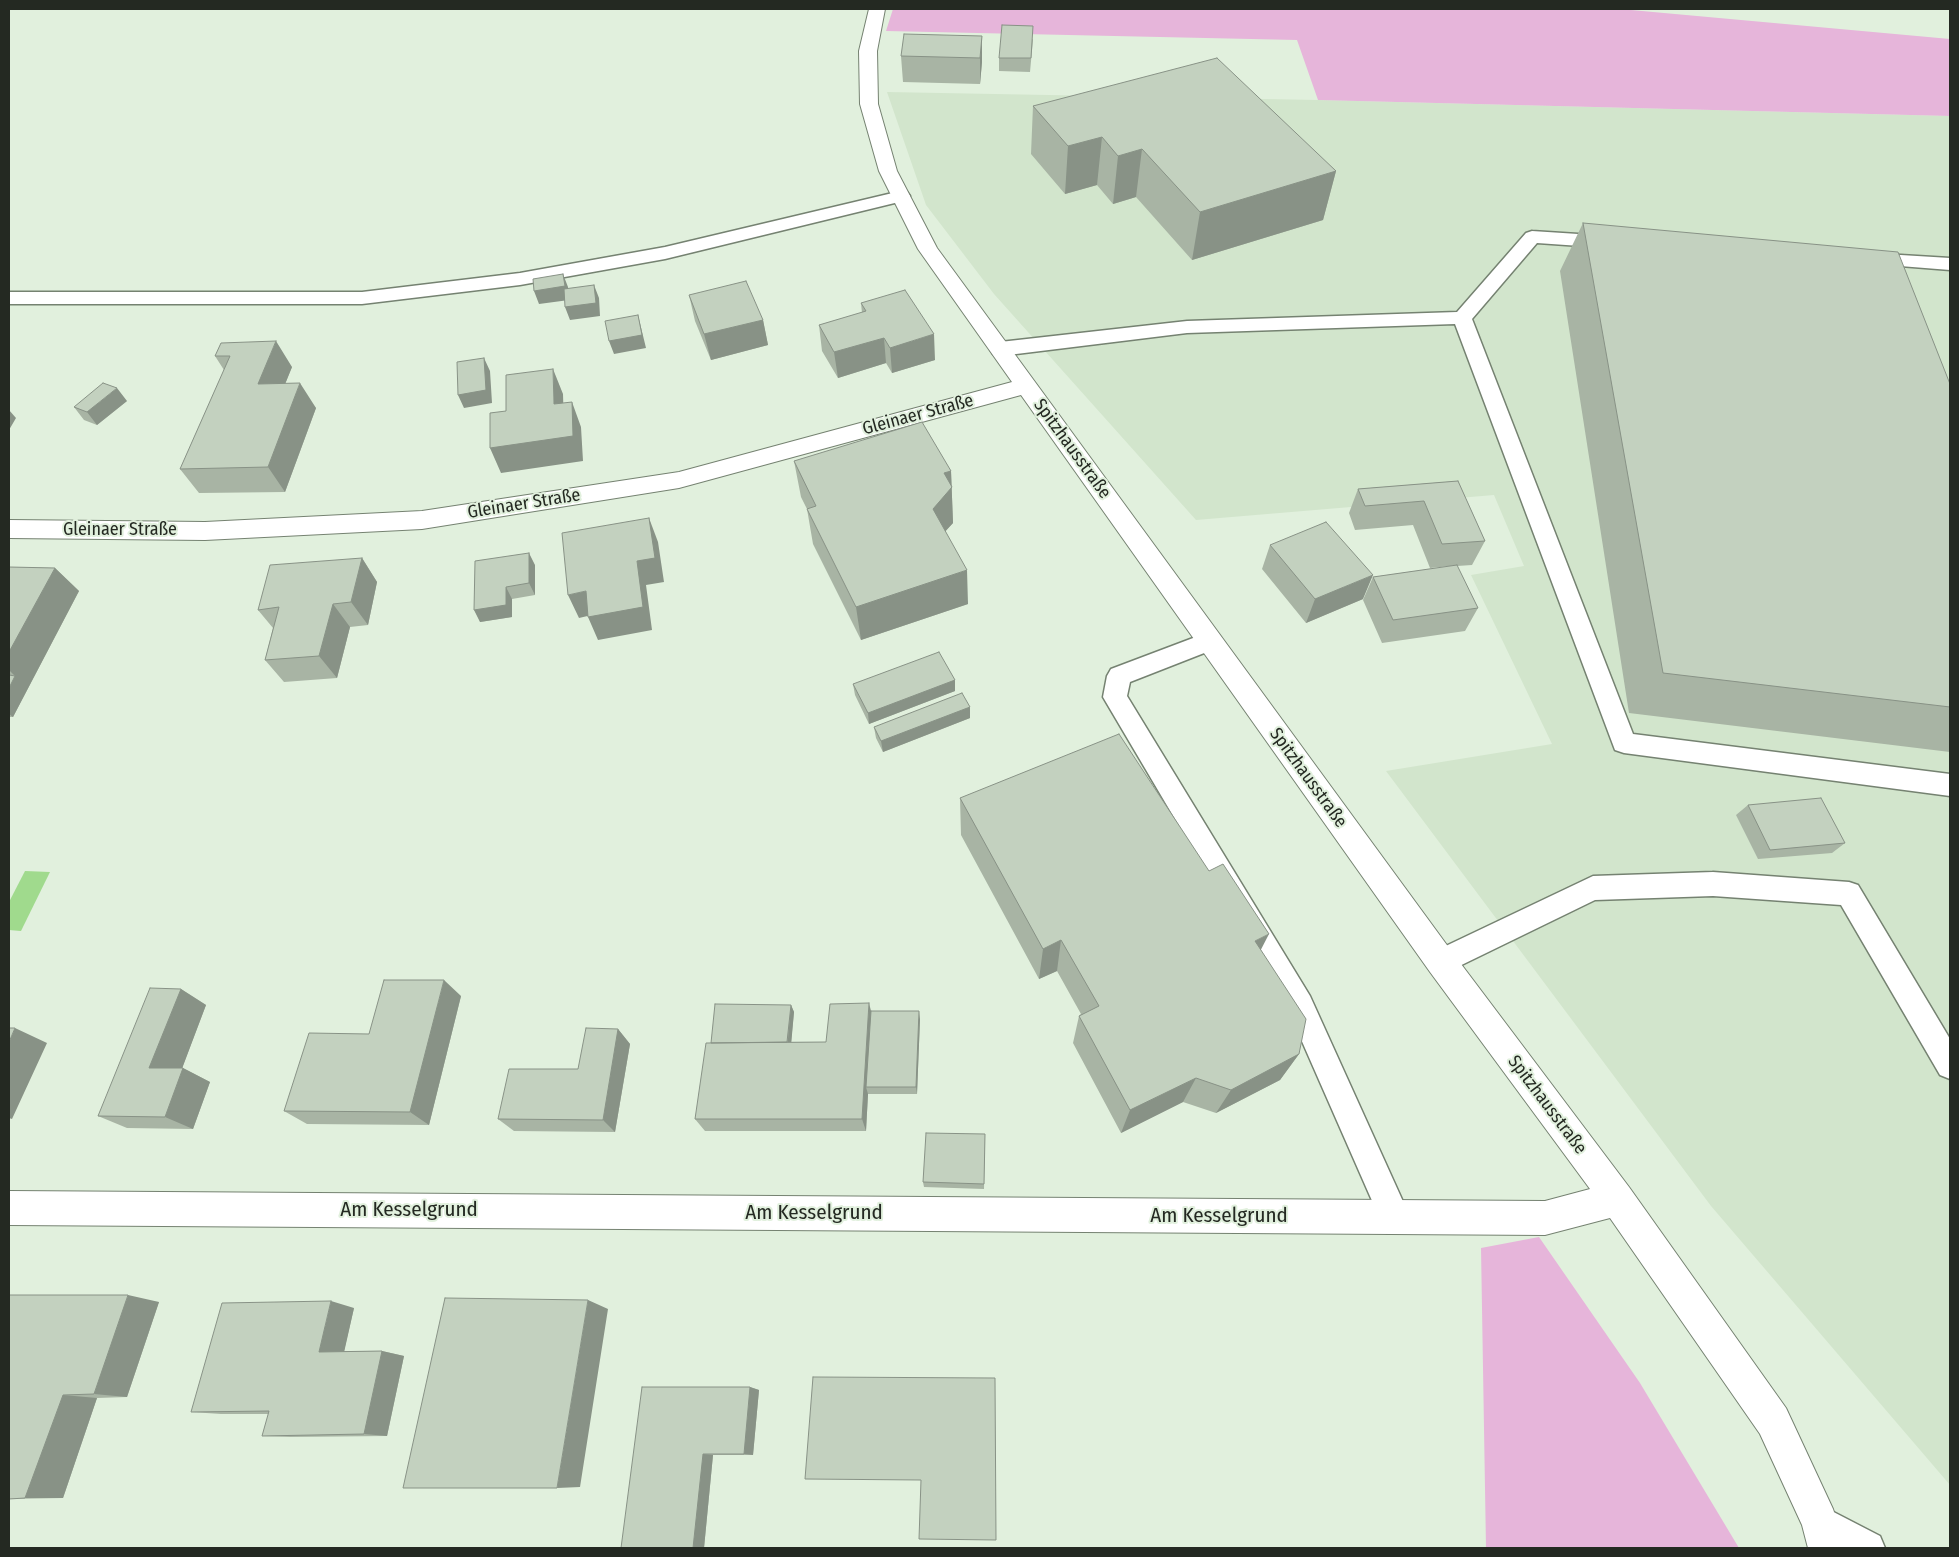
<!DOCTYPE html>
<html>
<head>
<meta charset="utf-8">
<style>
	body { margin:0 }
	#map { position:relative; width:1959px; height:1557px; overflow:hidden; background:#e1f0dd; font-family:"Fira Sans Condensed",sans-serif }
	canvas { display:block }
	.frame { position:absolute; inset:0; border:10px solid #242922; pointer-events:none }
</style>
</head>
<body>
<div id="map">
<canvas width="1959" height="1557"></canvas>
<div class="frame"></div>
</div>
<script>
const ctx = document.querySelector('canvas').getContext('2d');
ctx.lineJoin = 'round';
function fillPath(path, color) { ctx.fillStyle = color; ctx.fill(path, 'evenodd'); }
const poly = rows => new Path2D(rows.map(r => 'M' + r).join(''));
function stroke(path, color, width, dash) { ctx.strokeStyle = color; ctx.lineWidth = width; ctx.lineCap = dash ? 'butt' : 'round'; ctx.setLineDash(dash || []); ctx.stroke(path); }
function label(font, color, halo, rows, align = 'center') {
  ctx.font = font + ' "Fira Sans Condensed",sans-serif'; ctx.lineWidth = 4; ctx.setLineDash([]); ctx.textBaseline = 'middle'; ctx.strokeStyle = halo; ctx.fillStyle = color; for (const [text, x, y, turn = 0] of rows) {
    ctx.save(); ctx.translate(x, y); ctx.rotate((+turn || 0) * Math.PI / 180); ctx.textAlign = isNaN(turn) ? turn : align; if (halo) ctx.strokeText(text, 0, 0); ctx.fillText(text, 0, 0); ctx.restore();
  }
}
fillPath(poly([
	[887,92,1318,100,1950,116,1950,1485,1711,1206,1386,771,1552,744,1471,575,1524,566,1494,495,1196,520,994,294,926,205]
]), '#d2e5cc');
fillPath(poly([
	[893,9,1620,9,1950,39,1950,116,1318,100,1297,40,886,31],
	[1539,1237,1640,1383,1739,1548,1486,1548,1481,1248]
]), '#e6b5da');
fillPath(poly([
	[25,871,50,872,21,931,9,930,9,902]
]), '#a0da8d');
const service = poly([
	[901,191,907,192,910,196,907,200,665,259,520,285,362,304,9,304,9,292,362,292,520,273,665,247,901,191],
	[1532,231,1609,236,1615,238,1618,242,1615,246,1609,248,1537,243,1472,319,1633,734,1950,774,1950,796,1624,753,1615,750,1455,324,1187,333,1000,356,993,354,990,349,993,344,1000,342,1187,321,1457,312,1526,233,1532,231],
	[1868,253,1950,258,1950,270,1862,263,1859,259,1862,255,1868,253],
	[1209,632,1217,634,1221,641,1217,648,1130,682,1127,696,1310,996,1410,1217,1406,1228,1395,1232,1384,1228,1290,1014,1103,697,1107,676,1111,669,1209,632],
	[1713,872,1849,882,1858,885,1950,1039,1950,1079,1940,1075,1841,905,1713,896,1595,900,1441,975,1431,971,1427,962,1431,953,1593,876,1713,872],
	[1820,1505,1880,1536,1885,1548,1834,1548,1808,1534,1803,1522,1808,1510,1820,1505]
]);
const minor = poly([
	[869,9,885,9,877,51,878,104,897,171,937,248,1452,952,1629,1187,1786,1408,1833,1509,1846,1548,1808,1548,1802,1525,1760,1434,1610,1218,1545,1235,9,1225,9,1191,1545,1201,1590,1189,1430,972,1021,395,679,488,422,529,205,540,9,538,9,520,205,522,422,511,679,472,1012,382,918,249,879,171,860,104,859,51,869,9]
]);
stroke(service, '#758271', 3);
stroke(minor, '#758271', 2);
fillPath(service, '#fff');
fillPath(minor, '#fff');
fillPath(poly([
	[982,36,982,62,980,84,903,82,901,56],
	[1033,39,1030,72,999,71,999,58],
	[1033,106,1336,171,1323,220,1192,260,1136,197,1113,204,1097,185,1065,194,1031,154],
	[1583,223,1950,384,1950,752,1629,713,1560,271],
	[689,295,763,320,768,345,711,360,695,321],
	[861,303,935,360,892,373,886,363,838,378,822,351,819,325,862,313],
	[221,343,292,367,285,384,316,408,285,492,199,493,180,469,224,370,215,356],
	[127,401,97,425,84,420,74,407],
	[794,461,951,471,953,523,945,531,968,604,861,640,813,544,807,509,801,497],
	[1458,481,1485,541,1472,565,1457,566,1478,608,1465,631,1382,643,1363,600,1373,577,1451,566,1430,568,1413,525,1355,530,1349,513,1358,489],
	[1270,545,1363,599,1306,623,1262,569],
	[362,558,377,582,368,625,350,627,337,678,284,682,265,660,273,628,258,610],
	[475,561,535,565,535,595,512,599,512,617,480,622],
	[9,567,55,568,79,591,13,717,9,717],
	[955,680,955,691,869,724,855,695,853,684],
	[970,707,970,718,883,752,876,738,874,727],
	[960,798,1261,950,1299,1054,1280,1080,1216,1113,1183,1102,1121,1133,1073,1043,1079,1016,1081,1014,1057,971,1039,979,961,835],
	[1748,805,1845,843,1832,853,1758,859,1736,815],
	[181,989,206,1005,182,1068,183,1068,210,1082,193,1129,127,1128,98,1116],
	[461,996,429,1125,307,1124,284,1111,369,1034],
	[791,1005,794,1012,791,1042,826,1042,871,1011,920,1019,917,1094,868,1094,866,1131,705,1131,695,1119,711,1043],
	[618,1029,630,1044,615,1132,514,1131,498,1119,578,1069],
	[985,1134,984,1189,924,1187,923,1182],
	[9,1295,159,1302,127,1397,97,1398,63,1498,9,1499],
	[354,1308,344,1351,382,1351,404,1356,387,1436,290,1437,262,1436,269,1414,221,1414,191,1412],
	[750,1387,759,1390,753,1455,713,1455,704,1548,621,1548]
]), '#a8b4a4');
fillPath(poly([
	[982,36,982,62,980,84,980,58],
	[1102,137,1097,185,1065,194,1068,146],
	[1142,149,1136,197,1113,204,1118,156],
	[1336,171,1323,220,1192,260,1200,212],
	[563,274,568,287,569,300,539,304,534,291],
	[594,285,599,298,600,316,570,320,565,307],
	[638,315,646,348,614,354,609,341],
	[763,320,768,345,711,360,704,334],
	[934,334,935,360,892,373,890,348],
	[884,338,886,363,838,378,834,352],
	[276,341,292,367,275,409,258,384],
	[484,358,490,371,492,403,464,408,458,395],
	[553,369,563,394,564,429,554,404],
	[300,383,316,408,285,492,268,467],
	[117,388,127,401,97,425,87,412],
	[572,402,581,427,583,461,501,473,490,448],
	[9,410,16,418,9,430],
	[951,471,953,523,934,544,933,509,944,473],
	[649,518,658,542,664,582,646,585,652,630,598,640,588,617,637,561],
	[529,553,535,565,535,595,529,583],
	[362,558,377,582,368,625,351,602],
	[55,568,79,591,13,717,9,714,9,688,15,676,9,670,9,652],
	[967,570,968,604,861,640,856,607],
	[1373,575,1363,599,1306,623,1315,599],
	[506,587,512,599,512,617,480,622,474,610],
	[586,591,596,614,579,618,568,595],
	[333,604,350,627,337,678,319,656],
	[955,680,955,691,869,724,868,713],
	[970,707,970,718,883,752,881,741],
	[1269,934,1253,965,1255,941],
	[1061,940,1057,971,1039,979,1043,949],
	[444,980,461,996,429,1125,410,1112],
	[181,989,206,1005,177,1082,149,1068],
	[869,1003,873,1019,866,1087,868,1094,866,1131,862,1119],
	[791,1005,794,1012,790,1057,787,1050],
	[919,1011,920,1019,917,1094,916,1087],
	[15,1028,47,1043,12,1119,9,1118,9,1042],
	[618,1029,630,1044,615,1132,603,1120],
	[1299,1054,1280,1080,1216,1113,1231,1090],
	[183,1068,210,1082,193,1129,165,1117],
	[1196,1078,1183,1102,1121,1133,1130,1110],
	[128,1295,159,1302,127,1397,94,1394],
	[588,1300,608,1309,580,1487,557,1488],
	[331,1301,354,1308,343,1357,319,1352],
	[382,1351,404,1356,387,1436,364,1434],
	[750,1387,759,1390,753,1455,744,1454],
	[63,1395,97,1398,63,1498,25,1498],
	[703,1454,713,1455,704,1548,693,1548]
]), '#889286');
const building = poly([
	[1002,25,1033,26,1031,58,999,58,1002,25],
	[904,34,982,36,980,58,901,56,904,34],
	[1217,58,1336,171,1200,212,1142,149,1118,156,1102,137,1068,146,1033,106,1217,58],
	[1583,223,1898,252,1950,384,1950,707,1663,673,1583,223],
	[563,274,565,286,534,291,533,279,563,274],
	[746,281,763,320,704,334,689,295,746,281],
	[594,285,596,303,565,307,564,289,594,285],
	[905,290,934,334,890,348,884,338,834,352,819,325,866,311,861,303,905,290],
	[638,315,642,335,609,341,605,321,638,315],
	[276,341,258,384,300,383,268,467,180,469,230,356,215,356,221,343,276,341],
	[484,358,486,390,458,395,457,362,484,358],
	[553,369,554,404,572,402,573,436,490,448,490,413,506,411,506,375,553,369],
	[103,383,117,388,87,412,74,407,103,383],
	[922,422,951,471,944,473,952,487,933,509,967,570,856,607,807,509,816,506,794,461,922,422],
	[1458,481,1485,541,1442,544,1424,501,1365,506,1358,489,1458,481],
	[649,518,655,558,637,561,643,607,588,617,586,591,568,595,562,533,649,518],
	[1326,522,1373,575,1315,599,1270,545,1326,522],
	[529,553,529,583,506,587,506,605,474,610,475,561,529,553],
	[362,558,351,602,333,604,319,656,265,660,279,607,258,610,270,565,362,558],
	[1457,565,1478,608,1393,620,1373,577,1457,565],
	[9,567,55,568,9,652,9,567],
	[939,652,955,680,868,713,853,684,939,652],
	[9,675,15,676,9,688,9,675],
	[962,693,970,707,881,741,874,727,962,693],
	[1119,734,1209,871,1223,864,1269,934,1255,941,1306,1019,1299,1054,1231,1090,1196,1078,1130,1110,1079,1016,1099,1006,1061,940,1043,949,960,798,1119,734],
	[1821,798,1845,843,1770,850,1748,805,1821,798],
	[384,980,444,980,410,1112,284,1111,309,1033,369,1034,384,980],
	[150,988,181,989,149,1068,183,1068,165,1117,98,1116,150,988],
	[869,1003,862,1119,695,1119,706,1043,826,1042,830,1004,869,1003],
	[715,1004,791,1005,787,1042,711,1043,715,1004],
	[871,1011,919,1011,916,1087,866,1087,871,1011],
	[9,1028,15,1028,9,1042,9,1028],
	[586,1028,618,1029,603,1120,498,1119,509,1069,578,1069,586,1028],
	[926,1133,985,1134,984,1184,923,1182,926,1133],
	[9,1295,128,1295,94,1394,63,1395,25,1498,9,1499,9,1295],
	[445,1298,588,1300,557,1488,403,1488,445,1298],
	[331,1301,319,1352,382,1351,364,1434,262,1436,269,1411,191,1412,222,1303,331,1301],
	[813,1377,995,1378,996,1540,919,1539,921,1480,805,1479,813,1377],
	[642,1387,750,1387,744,1454,703,1454,693,1548,621,1548,642,1387]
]);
fillPath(building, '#c3d1bf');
stroke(building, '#889286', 1);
label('18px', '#242922', '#e1f0dd', [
	["Gleinaer Straße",918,415,-15],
	["Spitzhausstraße",1072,449,54],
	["Gleinaer Straße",524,504,-9],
	["Gleinaer Straße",120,530],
	["Spitzhausstraße",1308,778,54],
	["Spitzhausstraße",1547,1105,53]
]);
label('21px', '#242922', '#e1f0dd', [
	["Am Kesselgrund",409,1210],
	["Am Kesselgrund",814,1213],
	["Am Kesselgrund",1219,1216]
]);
</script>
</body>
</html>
